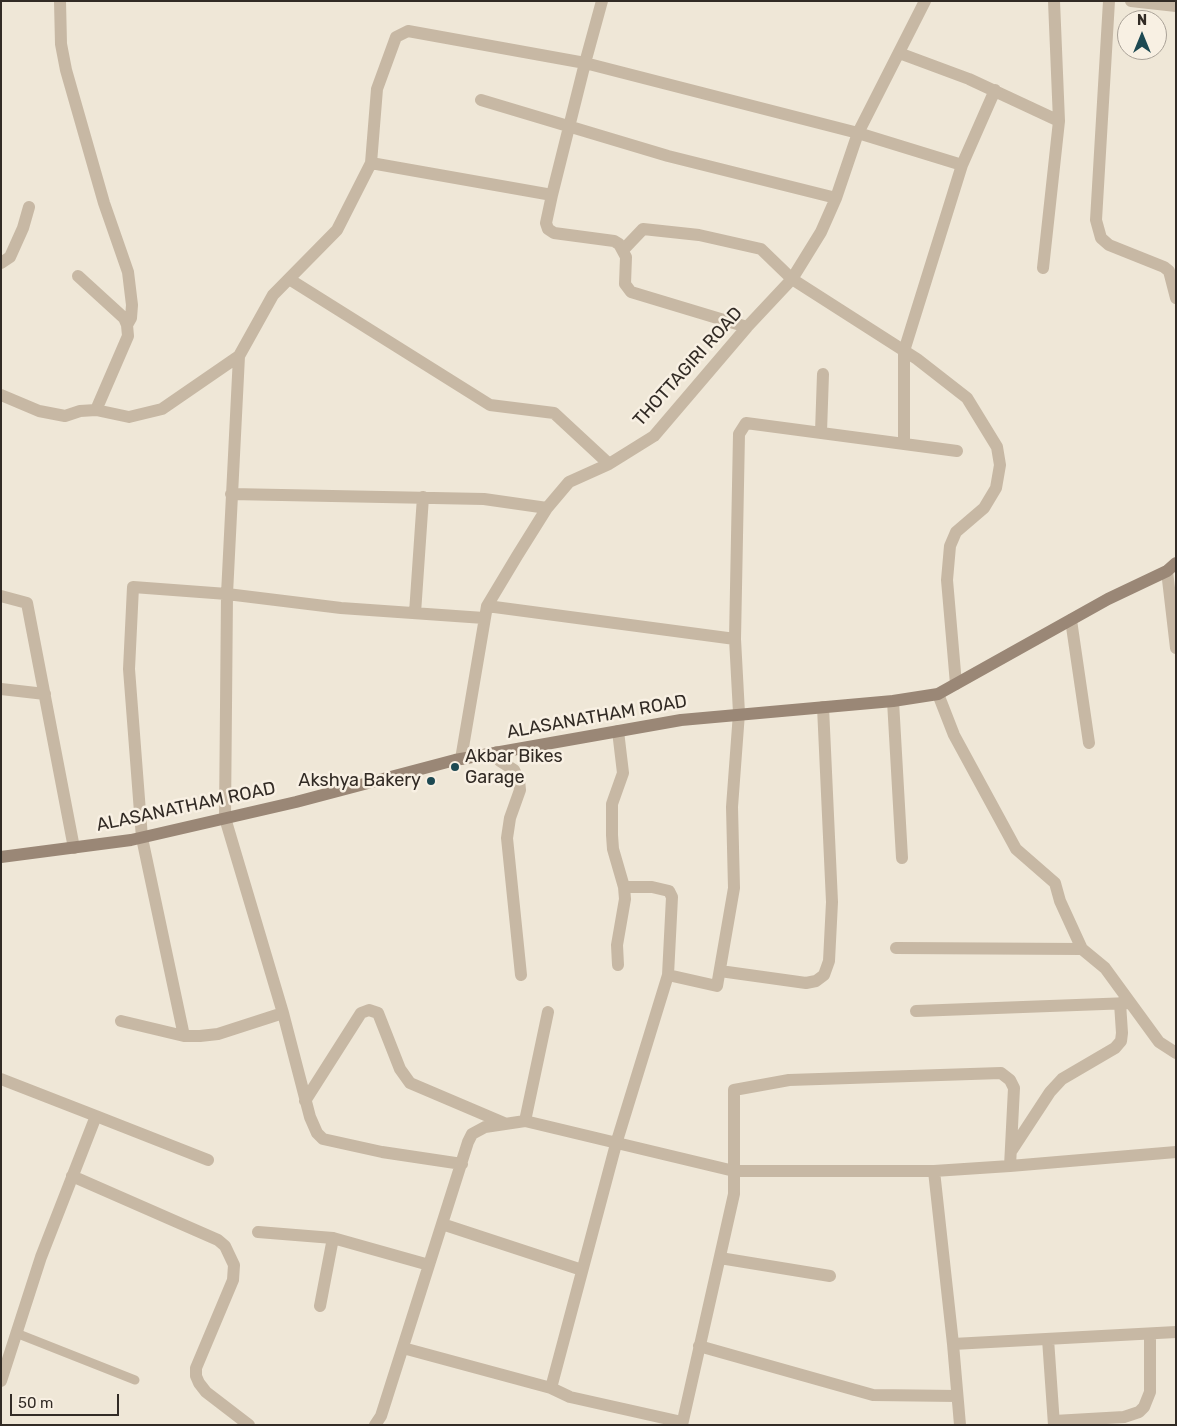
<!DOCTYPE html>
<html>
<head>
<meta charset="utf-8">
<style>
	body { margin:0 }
	#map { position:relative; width:1177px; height:1426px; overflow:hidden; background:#efe7d7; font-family:Rubik,sans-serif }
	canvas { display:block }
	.frame { position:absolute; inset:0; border:2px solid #322b25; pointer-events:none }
	.north { position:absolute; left:1117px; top:10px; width:50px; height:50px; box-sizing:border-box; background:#f8f0e3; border:1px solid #a9a197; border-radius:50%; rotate:0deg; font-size:14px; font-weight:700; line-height:20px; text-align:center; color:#322b25 }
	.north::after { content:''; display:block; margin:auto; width:18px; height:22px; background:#1d4952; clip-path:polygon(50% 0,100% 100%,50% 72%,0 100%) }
	.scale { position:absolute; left:10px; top:1394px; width:109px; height:22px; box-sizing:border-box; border:2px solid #322b25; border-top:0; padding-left:6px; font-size:15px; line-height:18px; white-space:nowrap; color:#322b25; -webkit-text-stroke:4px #f8f0e3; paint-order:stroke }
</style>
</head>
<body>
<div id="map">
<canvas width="1177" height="1426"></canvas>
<div class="frame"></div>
<div class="north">N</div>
<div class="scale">50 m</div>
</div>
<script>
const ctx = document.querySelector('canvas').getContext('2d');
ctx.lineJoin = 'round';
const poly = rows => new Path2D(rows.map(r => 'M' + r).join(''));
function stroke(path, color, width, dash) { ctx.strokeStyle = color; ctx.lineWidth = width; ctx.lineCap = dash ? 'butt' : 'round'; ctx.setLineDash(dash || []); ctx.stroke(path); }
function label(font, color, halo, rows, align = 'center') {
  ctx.font = font + ' Rubik,sans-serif'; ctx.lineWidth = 5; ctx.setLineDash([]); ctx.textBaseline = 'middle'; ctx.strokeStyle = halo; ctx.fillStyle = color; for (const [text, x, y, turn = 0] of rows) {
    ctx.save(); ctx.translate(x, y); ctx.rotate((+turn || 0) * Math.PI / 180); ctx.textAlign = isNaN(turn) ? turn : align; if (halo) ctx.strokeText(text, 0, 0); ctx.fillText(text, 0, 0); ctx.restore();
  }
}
stroke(poly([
	[16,1333,135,1380]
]), '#c7b8a4', 9);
stroke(poly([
	[60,1,61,44,66,70,104,203,128,272,132,305,131,318,127,325],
	[602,1,585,63,858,133,962,165],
	[1109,1,1096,220,1101,238,1109,245,1164,267,1169,271,1176,298],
	[1131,1,1176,6],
	[899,53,969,79,1059,121],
	[481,100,668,156,836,198],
	[552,195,546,223,548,229,554,233,614,241,619,244,626,257,625,284,631,292,747,327],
	[623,250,643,229,699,235,761,249,792,279,917,359,967,398,997,447,1000,465,996,488,984,508,956,532,950,546,947,580,956,684],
	[1,263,10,257,23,228,29,207],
	[1043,268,1059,121,1054,1],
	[78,276,124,318,127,325,128,336,96,410],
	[289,279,490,405,554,413,609,464],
	[239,356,227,594,225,818,283,1013,310,1117,317,1133,323,1139,382,1152,462,1164],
	[1,395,39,411,65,416,80,411,96,410,129,417,162,409,239,356,273,295,337,230,371,163,377,89,396,37,408,31,585,63,552,195,371,163],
	[821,432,823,374],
	[904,443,904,351,962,165,995,90],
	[231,494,484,499,547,508],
	[1167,571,1176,648],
	[1,596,27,603,74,848],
	[487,606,735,639],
	[415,613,423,497],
	[1071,620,1089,743],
	[1,689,45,694],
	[938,694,954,735,1016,849,1055,883,1060,901,1082,949,1105,968,1159,1042,1176,1053],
	[893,701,902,858],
	[497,752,500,761,514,770,519,780,520,790,510,818,507,838,521,975],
	[461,759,487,606,517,556,547,508,569,482,609,464,654,436,747,327,792,279,821,232,836,198,858,133,925,1],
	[624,887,652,887,669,891,672,897,668,975],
	[896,948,1082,949],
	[618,965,617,945,625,899,624,887,613,849,612,835,612,804,623,773,618,731],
	[720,971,806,983,816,981,824,975,829,961,832,902,823,707],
	[916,1011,1130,1003],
	[121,1021,184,1036,200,1036,218,1034,283,1013],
	[184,1036,142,838,129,669,133,587,227,594,341,608,484,618],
	[1,1079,96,1116,41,1257,1,1381],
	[305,1101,361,1013,369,1010,378,1013,400,1069,410,1083,504,1123],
	[96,1116,208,1160],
	[525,1121,548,1012],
	[1012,1150,1050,1092,1062,1079,1115,1048,1121,1041,1122,1033,1120,1003],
	[1010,1166,1176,1152],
	[72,1176,218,1240,225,1246,234,1265,233,1280,196,1368,196,1376,199,1383,206,1392,249,1425],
	[442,1224,582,1270],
	[258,1232,333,1238,429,1265],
	[720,1258,830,1276],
	[320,1306,333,1238],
	[1048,1339,1054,1425],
	[699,1346,873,1395,957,1396],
	[403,1348,551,1388],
	[1054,1421,1124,1417,1139,1412,1144,1407,1150,1392,1150,1334],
	[682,1422,570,1397,551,1388,616,1144,668,975,717,986,734,888,732,807,739,713,735,639,739,434,746,423,957,451],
	[375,1425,381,1416,468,1142,472,1134,485,1127,525,1121,734,1171,934,1171],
	[682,1425,734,1194,734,1090,789,1080,1001,1073,1010,1080,1014,1088,1010,1166,934,1171,953,1344],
	[960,1425,953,1344,1176,1332]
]), '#c7b8a4', 12);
stroke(poly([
	[1,857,131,840,296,802,455,760,681,720,893,701,938,694,1108,599,1167,571,1176,563]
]), '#9a8776', 12);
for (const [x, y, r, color] of [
	[455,767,5,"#1d4952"],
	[431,781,5,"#1d4952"]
]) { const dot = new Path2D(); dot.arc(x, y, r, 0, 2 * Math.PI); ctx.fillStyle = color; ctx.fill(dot); stroke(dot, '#f8f0e3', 2); }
label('18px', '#322b25', '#f8f0e3', [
	["THOTTAGIRI ROAD",688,367,-48],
	["ALASANATHAM ROAD",597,717,-10],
	["ALASANATHAM ROAD",186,807,-12]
]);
label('18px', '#322b25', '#f8f0e3', [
	["Akbar Bikes",465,757],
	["Garage",465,778],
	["Akshya Bakery",421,781,"right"]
], 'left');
</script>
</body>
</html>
